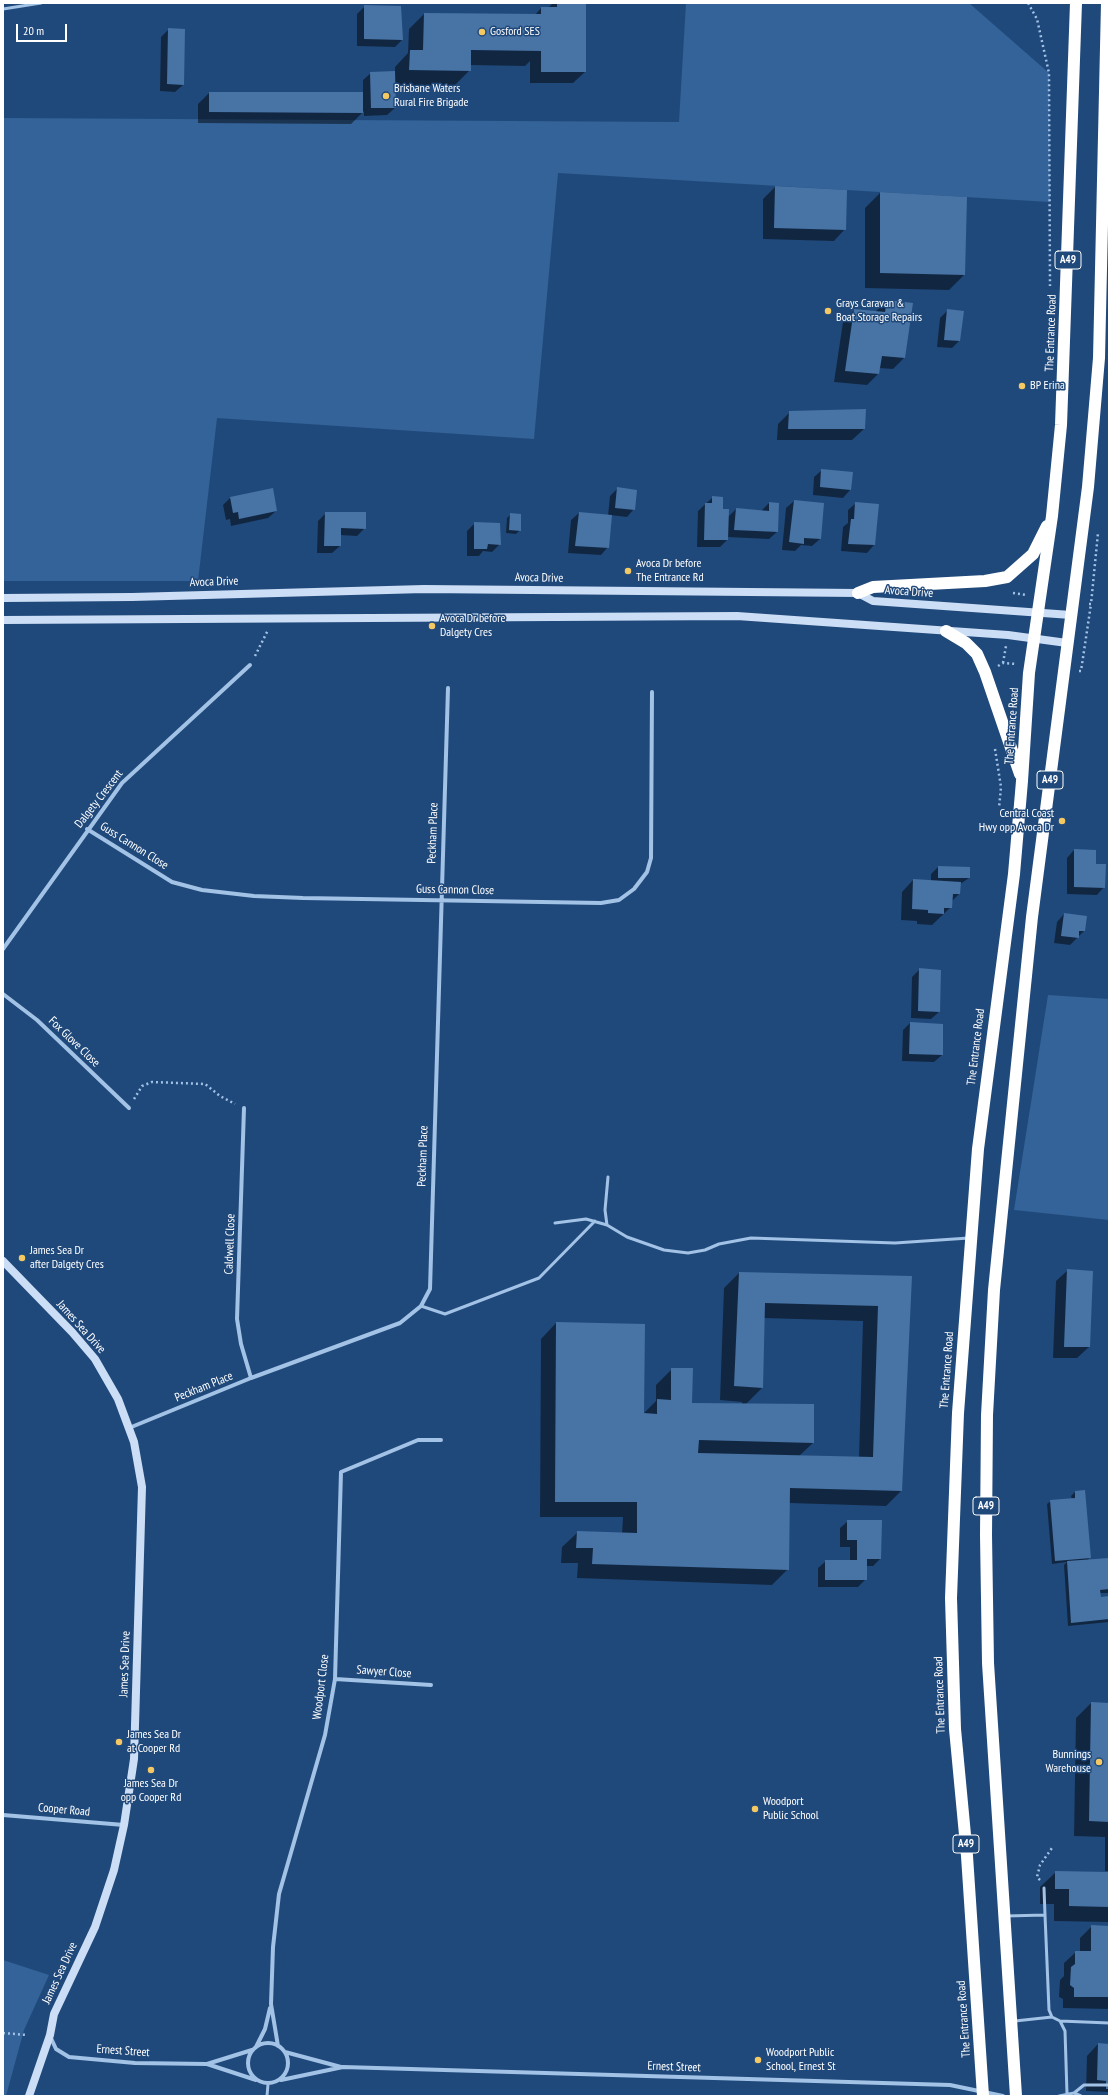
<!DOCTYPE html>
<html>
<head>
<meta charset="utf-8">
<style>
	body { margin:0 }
	#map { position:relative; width:1112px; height:2099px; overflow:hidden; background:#20497b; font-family:"PT Sans Narrow",sans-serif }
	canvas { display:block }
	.frame { position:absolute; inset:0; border:4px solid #fff; pointer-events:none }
	.scale { position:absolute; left:16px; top:24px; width:51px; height:18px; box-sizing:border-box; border:2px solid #fff; border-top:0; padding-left:5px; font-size:12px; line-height:14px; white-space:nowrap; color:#fff; -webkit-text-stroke:3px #20497b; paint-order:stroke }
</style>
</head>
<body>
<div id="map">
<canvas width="1112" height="2099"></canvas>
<div class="frame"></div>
<div class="scale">20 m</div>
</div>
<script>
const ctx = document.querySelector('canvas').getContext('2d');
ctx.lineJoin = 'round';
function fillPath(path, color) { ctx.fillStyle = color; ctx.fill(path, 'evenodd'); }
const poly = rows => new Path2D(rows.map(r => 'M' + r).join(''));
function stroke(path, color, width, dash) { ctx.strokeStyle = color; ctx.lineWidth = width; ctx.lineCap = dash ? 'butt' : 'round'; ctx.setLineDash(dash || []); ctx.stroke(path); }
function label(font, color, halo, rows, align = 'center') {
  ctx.font = font + ' "PT Sans Narrow",sans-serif'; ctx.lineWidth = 3; ctx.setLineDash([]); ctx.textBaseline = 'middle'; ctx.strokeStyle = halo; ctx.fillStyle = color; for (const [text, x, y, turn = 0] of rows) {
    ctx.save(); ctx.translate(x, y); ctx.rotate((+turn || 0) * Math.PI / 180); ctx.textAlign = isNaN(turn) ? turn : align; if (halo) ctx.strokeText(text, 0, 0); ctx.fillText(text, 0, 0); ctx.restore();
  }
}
fillPath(poly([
	[686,3,969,3,1049,73,1050,202,558,173,534,439,217,418,198,581,3,581,3,118,679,122],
	[1048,995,1109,999,1109,1220,1014,1210],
	[3,1960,49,1975,24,2030,6,2096,3,2096]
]), '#336399');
fillPath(poly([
	[553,3,585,3,585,72,573,83,530,83,530,61,525,66,470,65,470,70,454,86,394,85,395,108,387,115,364,116,364,111,351,124,198,123,198,104,209,93,363,93,363,80,371,73,395,72,395,67,408,53,409,29,424,14,535,15,541,8,548,8],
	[365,6,402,40,395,47,357,46,357,14],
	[169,29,183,85,175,92,160,91,161,37],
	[775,187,846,191,845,229,834,241,763,239,763,199],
	[880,193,964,275,949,290,865,288,865,208],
	[887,301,904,358,893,369,879,368,878,374,867,385,834,382,843,322,854,310,875,312],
	[948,310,959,341,952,348,937,347,940,318],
	[790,412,864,429,852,440,777,440,778,424],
	[822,470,852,473,850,490,843,498,813,495,814,477],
	[618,488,634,509,627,517,610,515,608,547,601,555,568,553,571,520,579,513,608,516,610,496],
	[713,497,728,517,736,509,761,511,769,503,777,532,769,539,727,537,727,540,720,547,697,547,698,511],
	[230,498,276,511,268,518,231,526,230,519,226,520,223,505],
	[794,501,820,539,812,546,801,545,795,551,782,550,786,508],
	[856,503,878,505,874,545,867,553,841,551,843,527,848,523,848,510],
	[326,513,365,528,357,536,340,535,340,546,332,553,317,553,318,521],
	[511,514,520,530,516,534,506,533,507,518],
	[475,523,500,544,492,552,483,551,479,556,467,556,467,531],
	[1074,850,1095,865,1104,887,1097,895,1067,894,1067,858],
	[938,867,969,878,959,885,959,894,952,901,951,907,932,925,917,924,917,921,901,920,902,892,913,880,931,881,931,874],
	[1064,914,1085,930,1070,945,1054,943,1057,922],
	[920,969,939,1012,931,1019,911,1018,912,977],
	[910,1023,942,1055,934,1062,902,1061,903,1030],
	[1068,1270,1089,1347,1077,1358,1053,1358,1056,1281],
	[739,1273,910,1277,901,1491,886,1506,789,1503,788,1569,772,1585,577,1578,578,1563,561,1563,562,1547,578,1532,622,1534,623,1517,540,1517,541,1339,556,1323,643,1414,656,1401,656,1385,672,1369,691,1404,742,1404,742,1402,720,1400,724,1288],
	[764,1318,863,1321,859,1458,799,1456,813,1443,746,1404,762,1388],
	[1075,1492,1084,1492,1090,1557,1087,1561,1109,1559,1109,1593,1100,1593,1100,1598,1109,1597,1109,1622,1068,1626,1064,1565,1067,1562,1052,1564,1047,1504,1051,1501,1072,1499,1071,1496],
	[848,1521,880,1559,873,1566,866,1566,866,1579,858,1587,818,1587,818,1568,826,1561,850,1561,850,1547,840,1547,840,1528],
	[1091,1703,1109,1704,1109,1871,1105,1871,1105,1837,1074,1836,1076,1718],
	[1056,1872,1109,1873,1109,1922,1054,1921,1054,1904,1040,1904,1040,1887],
	[1092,1926,1109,1927,1109,2009,1063,2008,1063,1999,1059,1997,1060,1980,1064,1976,1064,1963,1076,1952,1080,1952,1080,1938],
	[1098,2044,1109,2045,1109,2092,1086,2091,1087,2056]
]), '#0007');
fillPath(poly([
	[557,3,586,3,586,72,541,72,541,51,471,50,471,71,409,70,410,50,423,50,424,13,541,14,541,7,557,7],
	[364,5,401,6,403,40,364,39],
	[168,28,185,29,184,85,167,84],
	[395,71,396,108,371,108,370,72],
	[209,92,363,92,363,113,209,112],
	[775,186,847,190,846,230,774,228],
	[880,192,967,197,965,275,880,273],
	[887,300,913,303,905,358,882,356,879,374,845,371,854,309,885,312],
	[947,309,964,311,960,341,944,340],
	[866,409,865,429,788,429,789,411],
	[821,469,853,472,851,490,820,487],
	[617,487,637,490,635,510,615,508],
	[273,488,277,511,239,519,238,512,233,513,230,497],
	[712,496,723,497,723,509,729,509,728,540,704,540,705,503,712,503],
	[794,500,824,503,821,539,804,538,804,544,789,542],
	[769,502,779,503,778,532,734,530,736,508,769,511],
	[855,502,879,504,875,545,848,544,851,519,854,519],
	[325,512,366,512,366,529,341,528,341,546,324,546],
	[579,512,612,515,609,548,575,546],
	[510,513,521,514,521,531,509,530],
	[474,522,500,523,501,545,488,544,487,549,474,549],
	[1074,849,1096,850,1096,864,1106,864,1105,888,1074,887],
	[938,866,970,867,970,878,938,878],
	[913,879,961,882,960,894,953,894,952,908,944,908,944,914,928,913,928,910,912,909],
	[1064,913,1087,916,1085,931,1079,931,1079,938,1061,936],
	[919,968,941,970,940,1012,918,1011],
	[910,1022,943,1024,943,1055,909,1054],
	[1067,1269,1093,1271,1090,1347,1064,1347],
	[739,1272,912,1276,902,1491,790,1488,789,1570,592,1564,593,1548,576,1548,577,1531,637,1533,637,1502,555,1502,556,1322,645,1324,644,1413,657,1414,657,1399,671,1400,671,1368,693,1368,692,1403,814,1404,814,1443,699,1440,698,1453,873,1457,878,1306,765,1303,763,1388,734,1386],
	[1085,1490,1091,1558,1055,1561,1050,1500,1075,1498,1075,1491],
	[847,1520,882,1520,881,1559,867,1559,867,1580,825,1580,825,1560,857,1560,857,1540,847,1540],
	[1109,1558,1109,1589,1100,1590,1101,1597,1109,1596,1109,1619,1071,1623,1067,1561],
	[1091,1702,1109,1703,1109,1822,1089,1821],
	[1055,1871,1109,1872,1109,1907,1069,1906,1069,1889,1055,1889],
	[1091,1925,1109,1926,1109,1997,1074,1997,1074,1988,1070,1985,1071,1967,1075,1964,1075,1951,1091,1951],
	[1098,2043,1109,2044,1109,2089,1106,2089,1106,2081,1097,2080]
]), '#4873a5');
stroke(poly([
	[1028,3,1037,19,1049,73,1050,286],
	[1013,593,1027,595],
	[1089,604,1091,604,1098,533],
	[255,656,268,630],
	[1003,663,1006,646],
	[998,666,1003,663,1016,664],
	[1079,671,1081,671,1091,604],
	[995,749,1001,787,999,808],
	[134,1099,142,1086,152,1082,205,1084,220,1096,235,1104],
	[1040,1880,1037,1877,1040,1865,1052,1848],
	[3,2033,27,2035]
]), '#a2c2e6', 2.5, [2, 3]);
stroke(poly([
	[3,9,41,3],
	[555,1223,586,1219,607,1225,627,1237,664,1250,688,1253,705,1250,719,1244,751,1238,895,1243,969,1238],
	[607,1225,605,1210,608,1177],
	[421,1306,445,1314,539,1278,595,1221],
	[1044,1888,1045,1915],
	[1006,1916,1045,1915,1049,2010,1052,2017,1060,2021,1065,2031,1067,2094],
	[1015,2021,1052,2017],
	[1060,2021,1109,2023],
	[1074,2093,1084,2085,1109,2085],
	[267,2096,268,2084],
	[1059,2096,1074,2093,1081,2096]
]), '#a2c2e6', 3);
stroke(poly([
	[87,829,172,882,202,890,254,896,303,898,601,903,619,900,634,889,647,872,651,858,652,692],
	[3,949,122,783,250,665],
	[3,994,37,1020,129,1108],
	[244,1108,237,1319,241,1344,251,1378],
	[129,1428,251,1378,400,1323,421,1306,430,1289,448,688],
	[335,1679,431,1685],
	[3,1815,124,1825],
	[50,2036,56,2049,69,2057,135,2063,207,2064,256,2080],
	'248 2063a20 20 0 1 1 40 0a20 20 0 1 1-40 0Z',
	[278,2046,271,2004,273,1947,279,1894,325,1735,335,1679,341,1472,418,1440,441,1440],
	[256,2047,265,2029,270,2008],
	[285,2052,341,2067],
	[207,2064,252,2050],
	[281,2080,343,2067,950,2085,1003,2096]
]), '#a2c2e6', 4);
stroke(poly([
	[3,598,132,597,424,589,858,593,873,601,1071,615],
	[3,620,737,616,1008,635,1067,643],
	[3,1261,72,1332,95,1359,118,1399,134,1442,142,1487,134,1759,124,1825,114,1870,95,1927,54,2014,50,2035,29,2096]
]), '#ccdef5', 8);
stroke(poly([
	[858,593,873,587,985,581,1007,577,1033,554,1047,526],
	[946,631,966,643,977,654,985,672,1020,774],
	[983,2096,967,1856,955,1729,951,1598,958,1413,978,1149,1014,874,1022,781,1029,673,1052,516,1061,425,1076,3],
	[1016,2096,988,1663,986,1535,987,1415,994,1290,1032,917,1088,487,1099,358,1107,3]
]), '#fff', 12);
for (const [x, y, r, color] of [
	[482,32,4,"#f4c862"],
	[386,96,4,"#f4c862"],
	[828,311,4,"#f4c862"],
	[1022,386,4,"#f4c862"],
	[628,571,4,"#f4c862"],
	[432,626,4,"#f4c862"],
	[1062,821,4,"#f4c862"],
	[22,1258,4,"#f4c862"],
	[119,1742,4,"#f4c862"],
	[1099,1762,4,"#f4c862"],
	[151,1770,4,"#f4c862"],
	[755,1809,4,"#f4c862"],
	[758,2060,4,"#f4c862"]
]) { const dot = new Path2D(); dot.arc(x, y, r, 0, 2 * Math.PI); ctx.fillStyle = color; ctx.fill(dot); stroke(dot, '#20497b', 1.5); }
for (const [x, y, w] of [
	[1068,260,26],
	[1050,780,26],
	[986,1506,26],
	[966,1844,26]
]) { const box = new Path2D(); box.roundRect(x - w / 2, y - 9, w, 18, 3); ctx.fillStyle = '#20497b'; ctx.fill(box); stroke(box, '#fff', 1); }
label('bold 11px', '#fff', null, [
	["A49",1068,260],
	["A49",1050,780],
	["A49",986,1506],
	["A49",966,1844]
]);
label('12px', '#fff', '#20497b', [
	["Gosford SES",490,32],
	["Brisbane Waters",394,89],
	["Rural Fire Brigade",394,103],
	["Grays Caravan &",836,304],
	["Boat Storage Repairs",836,318],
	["BP Erina",1030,386],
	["Avoca Dr before",636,564],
	["The Entrance Rd",636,578],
	["Avoca Dr before",440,619],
	["Dalgety Cres",440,633],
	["Central Coast",1054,814,"right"],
	["Hwy opp Avoca Dr",1054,828,"right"],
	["James Sea Dr",30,1251],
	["after Dalgety Cres",30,1265],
	["James Sea Dr",127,1735],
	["at Cooper Rd",127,1749],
	["Bunnings",1091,1755,"right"],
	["Warehouse",1091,1769,"right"],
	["James Sea Dr",151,1784,"center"],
	["opp Cooper Rd",151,1798,"center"],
	["Woodport",763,1802],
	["Public School",763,1816],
	["Woodport Public",766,2053],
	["School, Ernest St",766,2067]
], 'left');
label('12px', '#fff', '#20497b', [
	["The Entrance Road",1051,333,-88],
	["Avoca Drive",539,578,1],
	["Avoca Drive",214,582,-2],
	["Avoca Drive",909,592,4],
	["The Entrance Road",1012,726,-86],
	["Dalgety Crescent",99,799,-52],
	["Peckham Place",433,833,-88],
	["Guss Cannon Close",134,846,32],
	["Guss Cannon Close",455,890,1],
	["Fox Glove Close",74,1042,44],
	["The Entrance Road",976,1047,-83],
	["Peckham Place",423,1156,-88],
	["Caldwell Close",230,1244,-88],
	["James Sea Drive",81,1327,48],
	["The Entrance Road",947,1370,-86],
	["Peckham Place",204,1387,-22],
	["James Sea Drive",125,1664,-88],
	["Sawyer Close",384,1672,4],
	["Woodport Close",321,1687,-83],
	["The Entrance Road",940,1695,-92],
	["Cooper Road",64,1810,5],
	["James Sea Drive",60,1973,-65],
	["The Entrance Road",964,2019,-94],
	["Ernest Street",123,2051,4],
	["Ernest Street",674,2067,2]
]);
</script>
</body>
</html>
